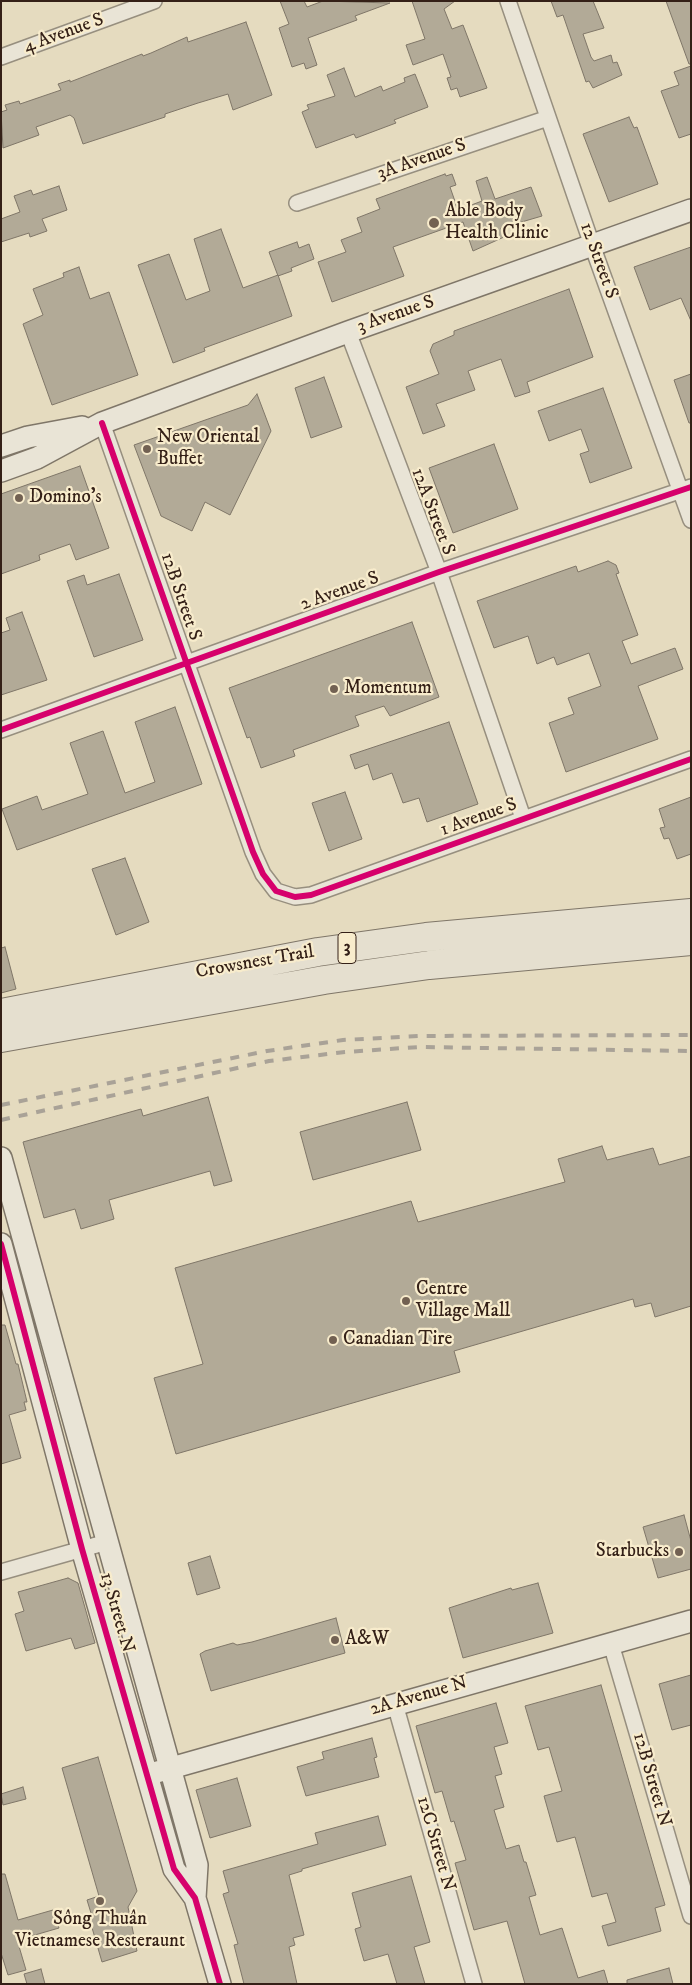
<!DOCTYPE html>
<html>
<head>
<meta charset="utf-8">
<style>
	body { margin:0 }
	#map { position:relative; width:692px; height:1985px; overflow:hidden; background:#e5dbbf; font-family:"IM FELL DW Pica",serif }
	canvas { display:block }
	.frame { position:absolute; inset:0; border:2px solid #342017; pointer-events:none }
</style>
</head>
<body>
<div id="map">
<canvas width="692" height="1985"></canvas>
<div class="frame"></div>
</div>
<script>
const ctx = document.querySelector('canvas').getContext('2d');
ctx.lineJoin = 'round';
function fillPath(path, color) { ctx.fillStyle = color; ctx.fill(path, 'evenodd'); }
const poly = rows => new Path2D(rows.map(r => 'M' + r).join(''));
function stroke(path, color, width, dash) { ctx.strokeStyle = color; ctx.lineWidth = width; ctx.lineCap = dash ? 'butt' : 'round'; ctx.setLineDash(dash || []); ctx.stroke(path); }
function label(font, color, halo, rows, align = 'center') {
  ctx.font = font + ' "IM FELL DW Pica",serif'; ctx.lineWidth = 4.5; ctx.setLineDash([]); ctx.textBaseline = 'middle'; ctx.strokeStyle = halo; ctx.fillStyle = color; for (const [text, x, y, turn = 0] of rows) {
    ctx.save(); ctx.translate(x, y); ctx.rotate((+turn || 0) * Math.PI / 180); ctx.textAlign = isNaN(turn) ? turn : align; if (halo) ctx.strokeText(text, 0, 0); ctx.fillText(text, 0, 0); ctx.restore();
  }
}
const building = poly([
	[280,1,304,1,307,7,323,1,390,3,355,16,357,20,308,38,317,65,306,69,304,63,292,67,279,28,289,24,280,1],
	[412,1,455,1,444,9,452,29,463,25,487,88,460,97,457,88,451,90,447,78,451,77,443,54,413,65,406,45,425,39,412,1],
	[551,1,593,1,604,28,583,34,591,57,594,61,611,55,613,63,617,62,622,75,593,88,589,81,586,82,563,15,557,17,551,1],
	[666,1,691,1,691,64,689,64,666,1],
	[246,22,272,95,233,110,228,94,198,103,165,114,165,117,83,144,74,118,70,115,36,127,39,135,3,148,1,112,7,110,5,105,19,101,20,104,61,90,58,84,70,80,70,82,142,54,143,56,151,53,187,37,188,42,246,22],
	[691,66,691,134,679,138,661,91,679,85,674,72,691,66],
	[344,68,355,97,381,86,383,91,405,82,404,78,415,74,428,107,394,120,396,123,356,138,354,134,316,148,302,112,309,109,307,105,335,96,327,75,344,68],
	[629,117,634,128,637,127,658,184,609,202,583,134,629,117],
	[445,174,446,176,452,174,456,185,450,187,458,210,482,201,476,181,487,177,495,199,531,187,542,216,501,228,504,237,473,251,463,222,393,247,404,276,332,302,318,262,346,252,341,240,362,232,357,218,380,209,376,199,445,174],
	[59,186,67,210,42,219,47,231,30,237,29,233,1,242,1,219,20,212,14,196,31,190,33,195,59,186],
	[221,229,243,288,278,275,292,316,204,348,205,351,173,363,138,265,169,254,186,300,210,291,194,239,221,229],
	[297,242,299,248,309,244,314,259,291,268,292,271,278,276,269,252,297,242],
	[691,247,691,321,681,298,650,310,634,267,691,247],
	[79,267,90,299,109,292,138,375,52,405,23,324,43,315,33,289,64,277,63,273,79,267],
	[569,289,593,357,527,382,530,392,515,397,501,359,468,371,475,390,436,404,445,426,423,434,406,387,439,374,430,351,433,344,454,335,454,331,569,289],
	[691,374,691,423,689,423,674,380,691,374],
	[324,377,342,427,311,438,295,388,324,377],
	[603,388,632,468,590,483,580,454,589,451,581,429,549,441,538,411,603,388],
	[257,394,271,431,230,515,205,502,192,531,161,516,134,445,248,405,257,394],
	[494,444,518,509,453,533,429,468,494,444],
	[80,466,109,548,76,560,70,544,39,555,40,560,1,574,1,494,80,466],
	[608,561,616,565,619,573,616,574,638,635,622,641,631,664,675,648,683,669,638,686,658,739,566,772,549,723,574,714,568,698,601,686,589,653,557,665,554,657,537,664,528,636,494,648,477,601,576,566,578,572,608,561],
	[119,574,143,640,94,657,67,581,84,575,87,585,119,574],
	[22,612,47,680,1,695,1,633,10,630,6,618,22,612],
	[412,622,439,697,390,716,384,706,355,716,359,726,293,750,295,756,261,768,250,737,247,738,229,688,412,622],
	[175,707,202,784,17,850,2,809,37,796,42,810,88,794,70,743,103,731,125,793,155,782,135,722,175,707],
	[449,722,478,804,427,822,419,798,403,803,392,773,373,780,368,764,355,769,350,755,449,722],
	[345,792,362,839,329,851,312,803,345,792],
	[691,797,691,854,677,859,669,838,664,839,660,828,665,827,659,809,691,797],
	[125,858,149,922,116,935,92,869,125,858],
	[5,947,16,989,1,993,1,948,5,947],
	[208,1097,232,1181,214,1186,210,1171,109,1200,114,1219,81,1229,75,1209,44,1218,23,1142,141,1109,143,1116,208,1097],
	[407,1102,421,1150,313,1180,300,1132,407,1102],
	[602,1146,607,1160,653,1148,659,1165,691,1156,691,1306,655,1317,651,1303,635,1307,633,1299,454,1351,460,1372,176,1454,154,1378,203,1364,175,1268,411,1201,418,1222,565,1182,558,1159,602,1146],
	[1,1325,5,1325,16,1364,18,1364,27,1402,24,1402,26,1410,9,1415,21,1458,1,1464,1,1325],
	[684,1515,691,1541,691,1569,658,1578,643,1527,684,1515],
	[210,1556,220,1588,197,1595,188,1563,210,1556],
	[68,1578,78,1583,95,1643,75,1649,71,1638,26,1651,15,1614,24,1611,18,1592,68,1578],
	[538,1583,553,1633,463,1658,449,1608,511,1588,512,1590,538,1583],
	[336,1618,345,1653,211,1691,200,1654,205,1651,233,1643,237,1645,252,1642,336,1618],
	[691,1675,691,1725,672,1730,659,1684,691,1675],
	[601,1685,665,1905,655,1908,661,1931,608,1946,602,1926,616,1922,607,1893,592,1897,575,1837,557,1842,544,1796,562,1791,549,1747,538,1750,525,1706,601,1685],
	[496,1703,508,1743,494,1747,502,1774,495,1776,504,1807,494,1810,506,1849,519,1845,524,1862,526,1862,536,1895,529,1897,540,1935,562,1928,578,1978,604,1970,608,1984,525,1984,507,1921,474,1930,455,1863,466,1860,454,1821,451,1822,442,1791,435,1793,416,1726,496,1703],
	[372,1738,377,1757,374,1758,379,1777,306,1796,297,1767,324,1759,322,1752,372,1738],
	[98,1757,137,1891,128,1907,137,1951,102,1962,88,1914,91,1913,87,1900,99,1896,62,1768,98,1757],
	[237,1778,251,1826,210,1838,196,1790,237,1778],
	[23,1787,26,1799,3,1805,1,1794,23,1787],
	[378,1816,386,1845,302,1869,302,1871,289,1875,304,1935,293,1938,295,1945,289,1947,297,1984,244,1984,234,1945,238,1944,223,1894,229,1892,223,1871,318,1844,315,1833,378,1816],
	[1,1874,5,1874,18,1920,53,1910,59,1928,21,1939,21,1942,18,1943,26,1970,8,1975,1,1953,1,1874],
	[411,1876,430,1942,414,1947,425,1984,397,1984,388,1954,364,1961,355,1929,361,1927,352,1893,411,1876],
	[669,1968,673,1984,627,1984,627,1980,669,1968],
	[41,1969,45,1984,27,1984,24,1974,41,1969]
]);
fillPath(building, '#b2aa97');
stroke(building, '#7f7668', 1);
const street = poly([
	[508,1,592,245,691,520],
	[1,57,154,1],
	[297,203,548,118],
	[348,332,439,572,523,818],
	[102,423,253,852,263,874,276,891,295,897,311,895,691,759],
	[1,730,439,572,691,487],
	[1,1572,107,1542],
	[611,1644,691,1916],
	[395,1704,474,1984]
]);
const secondary = poly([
	[1,446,28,437,82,427],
	[1,471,37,458,102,423,348,332,691,210],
	[1,1158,197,1865,195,1898],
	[1,1244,82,1549,174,1869,195,1898,220,1984],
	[157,1772,691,1621]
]);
const highway = poly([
	[1,1013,318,952,426,937,691,913],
	[1,1038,324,980,429,965,691,941]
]);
stroke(street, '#978f7f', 18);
stroke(secondary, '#7f7668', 24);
stroke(highway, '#7f7668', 30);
stroke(street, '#e9e4d6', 15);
stroke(secondary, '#e9e4d6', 21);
stroke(highway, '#e5dfcf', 28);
stroke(poly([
	[1,1105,267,1051,343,1040,418,1036,691,1035],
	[1,1120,269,1061,345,1052,419,1047,691,1051]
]), '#a9a297', 4, [9, 9]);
stroke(poly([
	[102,423,253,852,263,874,276,891,295,897,311,895,691,759],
	[1,730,439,572,691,487],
	[1,1244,82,1549,174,1869,195,1898,220,1984]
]), '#d6006c', 6);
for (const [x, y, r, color] of [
	[434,223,6,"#726152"],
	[147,449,5,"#726152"],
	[19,498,5,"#726152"],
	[334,689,5,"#726152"],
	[406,1301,5,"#726152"],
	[333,1340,5,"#726152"],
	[679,1552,5,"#726152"],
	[335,1640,5,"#726152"],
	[100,1901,5,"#726152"]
]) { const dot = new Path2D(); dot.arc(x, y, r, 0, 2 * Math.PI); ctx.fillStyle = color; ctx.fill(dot); stroke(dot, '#f8eccc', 2); }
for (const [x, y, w] of [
	[347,948,18]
]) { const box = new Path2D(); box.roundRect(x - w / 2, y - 15.5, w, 31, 4); ctx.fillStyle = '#f8eccc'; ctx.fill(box); stroke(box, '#342017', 1); }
label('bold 18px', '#342017', null, [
	["3",347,948]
]);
label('19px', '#342017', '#f8eccc', [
	["4 Avenue S",64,34,-20],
	["3A Avenue S",422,160,-19],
	["12 Street S",598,261,70],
	["3 Avenue S",396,315,-19],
	["12A Street S",432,512,69],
	["2 Avenue S",340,592,-20],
	["12B Street S",180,597,71],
	["1 Avenue S",479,818,-20],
	["Crowsnest Trail",255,963,-10],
	["13 Street N",116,1613,74],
	["2A Avenue N",419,1697,-16],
	["12B Street N",651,1780,74],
	["12C Street N",435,1844,74]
]);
label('19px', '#342017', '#f8eccc', [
	["Able Body",445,212],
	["Health Clinic",445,234],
	["New Oriental",157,438],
	["Buffet",157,460],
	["Domino's",29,498],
	["Momentum",344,689],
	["Centre",416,1290],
	["Village Mall",416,1312],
	["Canadian Tire",343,1340],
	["Starbucks",669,1552,"right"],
	["A&W",345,1640],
	["Sông Thuân",100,1920,"center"],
	["Vietnamese Resteraunt",100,1942,"center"]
], 'left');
</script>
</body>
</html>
